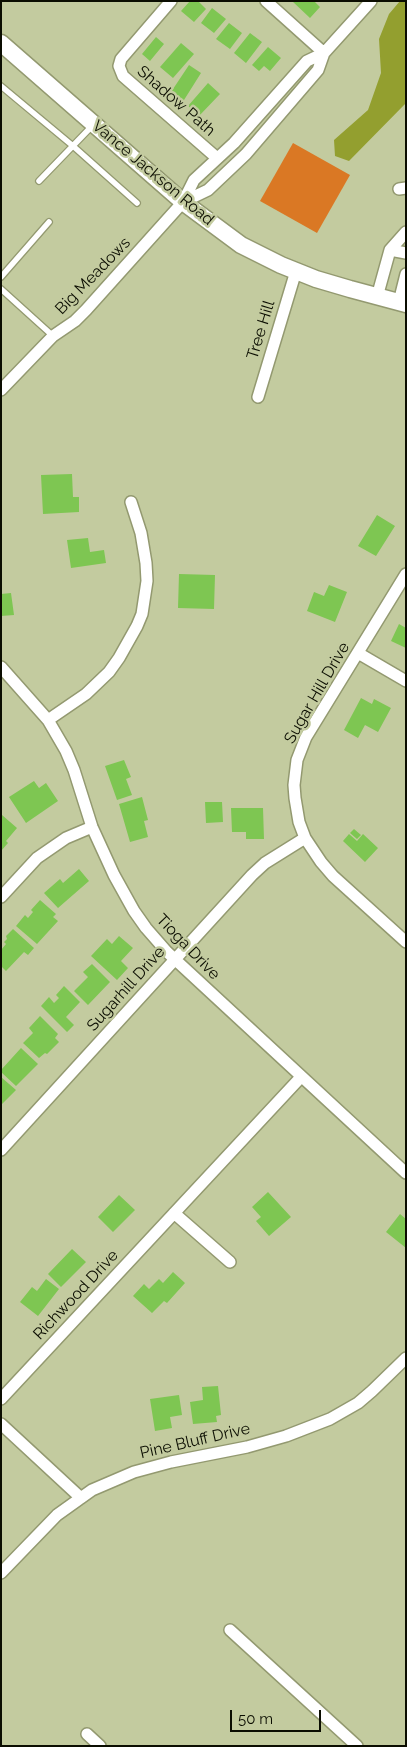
<!DOCTYPE html>
<html>
<head>
<meta charset="utf-8">
<style>
	body { margin:0 }
	#map { position:relative; width:407px; height:1747px; overflow:hidden; background:#c3cb9f; font-family:Raleway,sans-serif }
	canvas { display:block }
	.frame { position:absolute; inset:0; border:2px solid #0b0d01; pointer-events:none }
	.scale { position:absolute; left:230px; top:1710px; width:91px; height:22px; box-sizing:border-box; border:2px solid #0b0d01; border-top:0; padding-left:6px; font-size:15px; line-height:18px; white-space:nowrap; color:#0b0d01; -webkit-text-stroke:4px #c3cb9f; paint-order:stroke }
</style>
</head>
<body>
<div id="map">
<canvas width="407" height="1747"></canvas>
<div class="frame"></div>
<div class="scale">50 m</div>
</div>
<script>
const ctx = document.querySelector('canvas').getContext('2d');
ctx.lineJoin = 'round';
function fillPath(path, color) { ctx.fillStyle = color; ctx.fill(path, 'evenodd'); }
const poly = rows => new Path2D(rows.map(r => 'M' + r).join(''));
function stroke(path, color, width, dash) { ctx.strokeStyle = color; ctx.lineWidth = width; ctx.lineCap = dash ? 'butt' : 'round'; ctx.setLineDash(dash || []); ctx.stroke(path); }
function label(font, color, halo, rows, align = 'center') {
  ctx.font = font + ' Raleway,sans-serif'; ctx.lineWidth = 5; ctx.setLineDash([]); ctx.textBaseline = 'middle'; ctx.strokeStyle = halo; ctx.fillStyle = color; for (const [text, x, y, turn = 0] of rows) {
    ctx.save(); ctx.translate(x, y); ctx.rotate((+turn || 0) * Math.PI / 180); ctx.textAlign = isNaN(turn) ? turn : align; if (halo) ctx.strokeText(text, 0, 0); ctx.fillText(text, 0, 0); ctx.restore();
  }
}
fillPath(poly([
	[293,143,350,175,317,233,260,201]
]), '#da7824');
fillPath(poly([
	[400,1,406,1,406,103,349,161,335,156,334,140,368,110,381,73,379,39,389,14]
]), '#939f2f');
fillPath(poly([
	[190,1,198,1,206,9,194,22,181,11],
	[292,1,314,1,320,7,310,18],
	[212,8,226,19,214,33,201,23],
	[229,23,242,33,230,49,216,39],
	[250,33,262,42,246,63,234,53],
	[156,37,164,44,150,61,142,54],
	[181,43,194,54,173,78,160,67],
	[268,47,281,58,270,71,264,66,259,71,252,65],
	[189,65,201,73,184,100,171,92],
	[208,83,220,94,199,116,188,106],
	[72,474,73,497,79,497,79,512,43,514,41,475],
	[377,515,395,526,376,556,358,546],
	[88,538,90,552,104,550,106,563,71,568,67,540],
	[179,574,215,575,214,609,178,608],
	[329,585,347,592,335,622,307,611,314,592,324,596],
	[11,593,14,615,1,616,1,594],
	[399,624,406,628,406,648,391,641],
	[361,698,372,704,374,699,391,708,378,732,365,725,358,738,344,730],
	[124,760,131,777,126,779,132,795,117,800,105,766],
	[34,781,39,788,46,783,58,801,26,823,9,797],
	[142,797,148,820,144,821,148,837,130,842,119,804],
	[205,802,222,802,223,822,206,823],
	[231,808,263,808,264,839,246,839,246,832,232,832],
	[2,815,17,828,6,841,8,843,1,851],
	[354,829,361,835,357,839,350,833],
	[349,834,357,841,363,834,378,848,365,862,343,841],
	[79,869,89,881,58,908,44,893,60,879,63,883],
	[40,900,56,914,53,917,58,921,37,944,16,926,25,915,28,918,33,912,31,910],
	[13,929,34,948,28,955,24,952,6,971,1,966,1,950,6,944,4,942,7,939,6,936],
	[119,936,133,948,121,961,128,968,117,980,91,956,107,939,112,944],
	[92,964,110,982,88,1005,74,991,88,977,83,972],
	[64,986,80,1002,66,1017,74,1025,67,1032,41,1006,49,997,54,1003,59,998,56,995],
	[40,1016,58,1034,55,1038,59,1042,47,1054,45,1053,39,1058,23,1043,33,1033,29,1028],
	[21,1048,38,1064,16,1086,1,1072,1,1070],
	[1,1077,16,1090,1,1105],
	[268,1192,291,1217,269,1236,256,1221,261,1217,252,1207],
	[119,1195,135,1210,113,1232,98,1217],
	[400,1214,406,1219,406,1248,386,1232],
	[72,1249,86,1262,61,1287,48,1274],
	[173,1272,185,1283,167,1303,164,1301,152,1313,133,1296,144,1284,149,1289,159,1279,163,1283],
	[46,1279,59,1289,38,1316,20,1302,32,1287,37,1291],
	[218,1386,221,1415,216,1416,217,1422,193,1424,190,1402,203,1400,202,1387],
	[179,1395,182,1415,170,1417,172,1428,155,1431,150,1399]
]), '#7ec652');
const service = poly([
	[1,86,73,146,137,203],
	[39,181,93,125],
	[1,277,49,222],
	[1,289,53,336]
]);
const minor = poly([
	[171,1,121,59,119,66,123,76,217,158],
	[266,1,324,53],
	[399,189,406,188],
	[183,202,208,190,246,154,318,70,324,53,371,1],
	[390,250,406,253],
	[377,297,390,250,406,232],
	[399,302,406,274],
	[1,390,53,336,75,321,86,310,183,202,194,180,234,143,307,61,324,53],
	[258,397,296,271],
	[406,574,306,737,297,760,294,785,295,798,299,822,305,838,321,862,333,876,406,942],
	[358,653,406,681],
	[1,667,48,720,66,751,74,770,92,827,114,875,134,911,146,928,167,952,406,1173],
	[48,720,86,694,109,672,119,658,137,626,142,614,147,581,146,563,141,533,131,502],
	[1,897,37,858,66,838,92,827],
	[1,1150,252,875,265,863,305,838],
	[174,1213,230,1262],
	[1,1399,301,1077],
	[1,1424,81,1498],
	[1,1573,57,1515,92,1490,134,1472,171,1462,247,1447,286,1436,330,1419,358,1403,372,1391,406,1358],
	[230,1630,357,1746],
	[87,1734,100,1746]
]);
const secondary = poly([
	[1,43,183,202,241,245,281,265,316,279,350,289,406,304]
]);
stroke(service, '#939970', 8);
stroke(minor, '#939970', 14);
stroke(secondary, '#939970', 19);
stroke(service, '#fff', 5.5);
stroke(minor, '#fff', 11);
stroke(secondary, '#fff', 16);
label('16px', '#0b0d01', '#c3cb9f', [
	["Shadow Path",176,101,41],
	["Vance Jackson Road",153,173,40],
	["Big Meadows",93,276,-46],
	["Tree Hill",261,330,-73],
	["Sugar Hill Drive",317,693,-60],
	["Tioga Drive",188,947,46],
	["Sugarhill Drive",126,989,-48],
	["Richwood Drive",76,1295,-47],
	["Pine Bluff Drive",195,1441,-13]
]);
</script>
</body>
</html>
